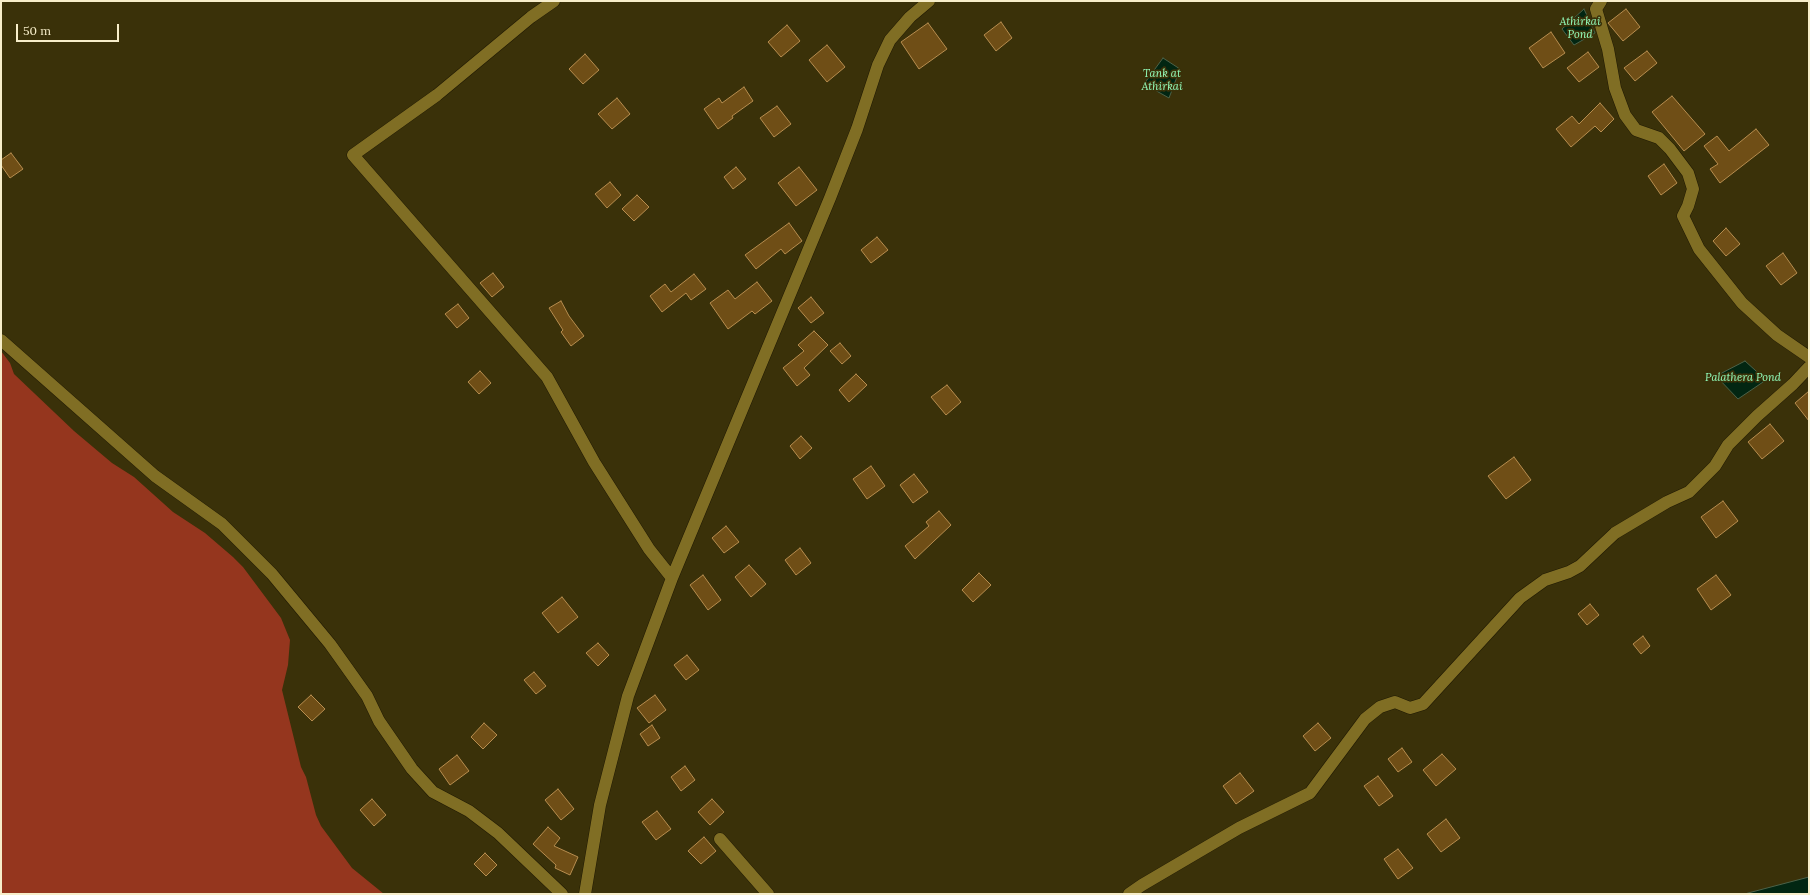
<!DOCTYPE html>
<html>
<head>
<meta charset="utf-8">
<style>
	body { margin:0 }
	#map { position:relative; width:1810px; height:895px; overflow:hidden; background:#3a3109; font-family:Lora,serif }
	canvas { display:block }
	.frame { position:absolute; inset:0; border:2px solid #f7eeca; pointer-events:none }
	.scale { position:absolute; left:16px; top:24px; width:103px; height:18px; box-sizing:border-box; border:2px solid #f7eeca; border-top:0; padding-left:5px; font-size:12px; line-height:14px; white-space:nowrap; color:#f7eeca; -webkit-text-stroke:3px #3a3109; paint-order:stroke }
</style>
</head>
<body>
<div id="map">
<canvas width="1810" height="895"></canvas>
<div class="frame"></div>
<div class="scale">50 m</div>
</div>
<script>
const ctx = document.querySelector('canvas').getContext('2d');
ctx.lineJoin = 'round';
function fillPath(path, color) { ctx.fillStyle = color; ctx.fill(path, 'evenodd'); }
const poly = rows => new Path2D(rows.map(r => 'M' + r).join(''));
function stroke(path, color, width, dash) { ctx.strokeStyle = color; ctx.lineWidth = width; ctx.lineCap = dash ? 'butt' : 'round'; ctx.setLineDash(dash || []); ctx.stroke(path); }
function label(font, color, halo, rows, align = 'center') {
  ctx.font = font + ' Lora,serif'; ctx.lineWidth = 3.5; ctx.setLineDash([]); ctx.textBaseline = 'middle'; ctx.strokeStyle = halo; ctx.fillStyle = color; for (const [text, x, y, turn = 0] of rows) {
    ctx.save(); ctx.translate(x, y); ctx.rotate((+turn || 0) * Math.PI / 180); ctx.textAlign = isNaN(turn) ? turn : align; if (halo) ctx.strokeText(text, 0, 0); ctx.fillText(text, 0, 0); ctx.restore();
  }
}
fillPath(poly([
	[1,351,10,363,14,374,74,431,112,463,134,477,173,512,205,533,233,557,243,567,281,618,290,640,288,665,282,690,301,767,306,777,316,815,321,826,352,868,384,894,1,894]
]), '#95361e');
const water = poly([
	[1584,9,1595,33,1574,45,1562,29,1584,9],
	[1163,58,1180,69,1169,98,1144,84,1163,58],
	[1745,361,1766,380,1738,399,1716,376,1745,361],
	[1809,877,1809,894,1745,894,1748,893,1809,877]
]);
fillPath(water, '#022612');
stroke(water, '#4c6249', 1);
const building = poly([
	[1626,9,1640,27,1623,41,1608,23,1626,9],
	[1001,22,1012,38,996,51,984,35,1001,22],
	[928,23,947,49,919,69,901,42,928,23],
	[787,25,800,41,781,57,768,42,787,25],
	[1551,32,1565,53,1543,68,1529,48,1551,32],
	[827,45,845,67,827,82,809,60,827,45],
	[1647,51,1657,63,1635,81,1624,68,1647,51],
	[1588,52,1599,67,1579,82,1567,68,1588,52],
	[585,54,599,70,583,84,569,69,585,54],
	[744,87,753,101,732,116,733,118,718,129,704,109,719,98,722,103,744,87],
	[1672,96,1705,134,1684,151,1652,112,1672,96],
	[617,98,630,114,612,129,598,114,617,98],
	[1600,103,1614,119,1601,132,1595,126,1571,147,1556,129,1572,116,1579,124,1600,103],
	[777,106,791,124,774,137,760,118,777,106],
	[1756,129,1769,145,1720,183,1710,169,1718,164,1704,146,1717,136,1729,151,1756,129],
	[11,153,23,169,10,178,1,165,1,160,11,153],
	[1664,164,1677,183,1661,195,1648,176,1664,164],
	[736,167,746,179,733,189,724,177,736,167],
	[799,167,817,190,796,206,778,183,799,167],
	[610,182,621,195,607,208,595,194,610,182],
	[637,195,649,207,634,221,622,209,637,195],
	[789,223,802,241,785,254,781,249,756,269,745,255,789,223],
	[1726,228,1740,244,1726,256,1713,241,1726,228],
	[877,237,888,250,871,263,861,250,877,237],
	[1783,253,1797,273,1781,285,1766,266,1783,253],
	[493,273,504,287,492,297,480,283,493,273],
	[694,274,706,289,691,300,686,293,662,312,650,296,665,284,671,292,694,274],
	[757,282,772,301,755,314,752,311,728,329,710,303,728,290,735,299,757,282],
	[811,297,824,313,811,323,798,308,811,297],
	[561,301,569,316,584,336,571,346,561,332,563,330,549,308,561,301],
	[458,304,469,318,457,328,445,314,458,304],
	[814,331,828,345,804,368,810,375,797,386,783,368,804,351,798,345,814,331],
	[840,343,851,356,842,364,830,351,840,343],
	[480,371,491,383,479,394,468,382,480,371],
	[856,374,867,385,849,402,839,390,856,374],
	[947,385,961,402,946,415,931,397,947,385],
	[1809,391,1809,421,1795,403,1809,391],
	[1770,424,1784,441,1762,459,1748,442,1770,424],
	[801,436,812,448,800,459,790,446,801,436],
	[1514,457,1531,480,1506,499,1488,476,1514,457],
	[871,466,885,486,867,499,853,479,871,466],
	[914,474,928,492,913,503,900,485,914,474],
	[1723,501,1738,521,1716,538,1701,517,1723,501],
	[939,511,951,525,915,559,905,546,929,526,926,522,939,511],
	[726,526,739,542,724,553,712,538,726,526],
	[800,548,811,563,796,575,785,560,800,548],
	[749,565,766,584,751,597,735,577,749,565],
	[979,573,991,585,973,602,962,590,979,573],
	[703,575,721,600,708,610,690,585,703,575],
	[1716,575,1731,595,1711,610,1697,589,1716,575],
	[562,597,578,617,558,633,542,613,562,597],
	[1590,604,1599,615,1587,625,1578,614,1590,604],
	[1643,636,1650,646,1641,654,1633,644,1643,636],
	[598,643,609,655,598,666,586,653,598,643],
	[687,655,699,670,686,680,674,665,687,655],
	[534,672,546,686,536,694,524,680,534,672],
	[311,695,325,709,312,721,298,707,311,695],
	[655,695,666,710,649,723,637,708,655,695],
	[484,723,497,735,483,749,471,737,484,723],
	[1318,723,1331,738,1315,751,1303,736,1318,723],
	[652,725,660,738,648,746,640,734,652,725],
	[1402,748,1412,762,1398,772,1388,759,1402,748],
	[1442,754,1456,769,1436,786,1423,770,1442,754],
	[457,755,469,771,450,785,439,769,457,755],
	[685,766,695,780,681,791,671,777,685,766],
	[1240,773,1254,791,1236,804,1223,786,1240,773],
	[1378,776,1393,796,1379,806,1364,786,1378,776],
	[558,789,574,809,561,820,545,800,558,789],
	[372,799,386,815,374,826,360,810,372,799],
	[712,799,724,812,710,825,698,812,712,799],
	[657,811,671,829,656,840,642,822,657,811],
	[1446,819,1460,838,1441,852,1427,834,1446,819],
	[548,827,560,838,554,846,578,857,570,875,555,868,556,865,533,844,548,827],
	[704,837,716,851,701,864,688,851,704,837],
	[1398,849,1413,868,1398,879,1384,859,1398,849],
	[485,853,497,865,486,876,474,864,485,853]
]);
fillPath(building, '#6f4e16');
stroke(building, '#b78d4f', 1);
const minor = poly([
	[554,1,531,17,437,95,353,155,547,377,594,462,649,549,672,578],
	[1601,1,1596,9,1608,49,1615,88,1625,115,1636,130,1659,138,1670,149,1688,173,1693,189,1688,206,1683,216,1699,249,1742,303,1777,335,1809,357],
	[1,340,155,476,222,524,272,574,330,644,367,696,379,721,412,769,433,792,469,811,498,833,562,894],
	[720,839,768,894],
	[585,894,600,805,628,696,672,578,830,198,857,129,878,65,890,40,910,17,929,1],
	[1129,894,1142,885,1239,828,1310,793,1365,719,1380,707,1395,702,1410,708,1423,704,1520,598,1545,580,1569,572,1580,566,1615,533,1667,502,1689,492,1715,466,1728,445,1757,416,1793,384,1809,367]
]);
stroke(minor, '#1f1903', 13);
stroke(minor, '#806e24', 12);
label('italic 11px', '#93fdbb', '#3a3109', [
	["Athirkai",1580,22],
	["Pond",1580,35],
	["Tank at",1162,74],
	["Athirkai",1162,87],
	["Palathera Pond",1743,378]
]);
</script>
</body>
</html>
